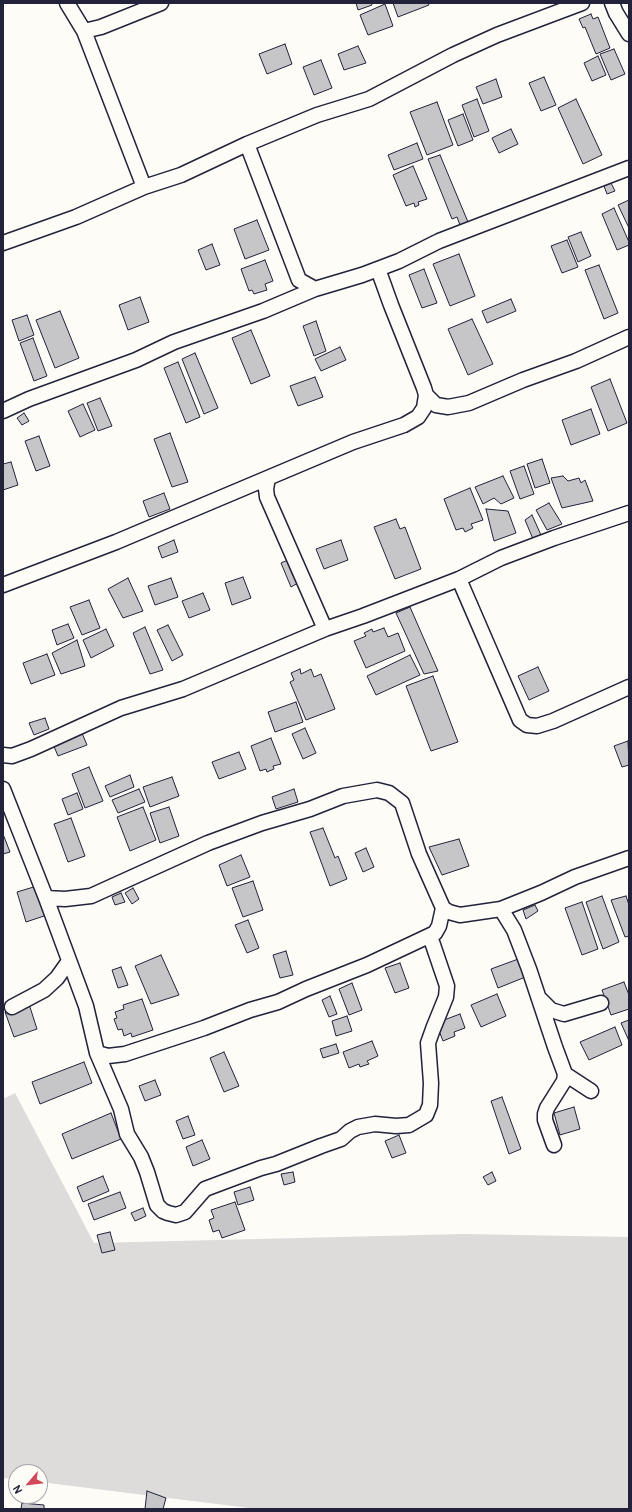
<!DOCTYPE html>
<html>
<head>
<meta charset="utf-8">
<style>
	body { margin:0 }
	#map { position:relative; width:632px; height:1512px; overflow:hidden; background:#fdfcf7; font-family:Pangolin,sans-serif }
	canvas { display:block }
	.frame { position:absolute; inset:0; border:4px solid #22223b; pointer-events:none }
	.north { position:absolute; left:8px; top:1464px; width:40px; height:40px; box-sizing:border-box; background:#fdfcf7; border:1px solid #a5a5ac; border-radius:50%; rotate:242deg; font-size:11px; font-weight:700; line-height:16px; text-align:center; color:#22223b }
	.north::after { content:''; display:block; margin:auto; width:14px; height:18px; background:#d1495b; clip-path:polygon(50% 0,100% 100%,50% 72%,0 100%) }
</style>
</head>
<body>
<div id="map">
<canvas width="632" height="1512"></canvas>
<div class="frame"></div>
<div class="north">N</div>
</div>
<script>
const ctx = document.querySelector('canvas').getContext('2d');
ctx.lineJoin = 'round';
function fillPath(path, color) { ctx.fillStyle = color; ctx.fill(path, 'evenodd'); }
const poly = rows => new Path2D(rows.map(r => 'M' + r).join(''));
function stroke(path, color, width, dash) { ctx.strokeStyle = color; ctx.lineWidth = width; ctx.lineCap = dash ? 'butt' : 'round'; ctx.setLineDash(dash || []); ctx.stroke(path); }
fillPath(poly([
	[15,1093,94,1243,463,1234,629,1237,629,1509,257,1509,40,1482,40,1472,16,1472,16,1479,3,1478,3,1099]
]), '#dddcdb');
const building = poly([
	[356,3,371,3,372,5,358,10,356,3],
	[393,3,428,3,429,5,398,17,393,3],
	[385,4,393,26,368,35,360,15,385,4],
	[591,14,593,19,598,17,610,48,596,54,585,27,583,28,579,19,591,14],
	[285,44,292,64,267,74,259,54,285,44],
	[358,46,366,63,344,70,338,54,358,46],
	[614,49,625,74,611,80,600,54,614,49],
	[598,56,606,75,592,81,584,63,598,56],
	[321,60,332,88,314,95,303,67,321,60],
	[544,77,556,105,541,111,529,83,544,77],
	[496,79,502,97,483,104,476,87,496,79],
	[477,99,489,131,474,137,462,105,477,99],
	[576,99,602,155,583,164,558,108,576,99],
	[437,102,453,145,427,155,410,112,437,102],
	[463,114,473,140,458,146,448,120,463,114],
	[511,129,518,144,499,153,492,138,511,129],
	[417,143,423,159,394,170,388,155,417,143],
	[440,155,468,222,460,225,457,217,452,219,428,159,440,155],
	[413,166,427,199,418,202,419,205,415,207,414,203,406,206,393,175,413,166],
	[611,183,615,191,607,194,604,186,611,183],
	[629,200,629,228,618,205,629,200],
	[614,208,629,242,629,245,617,250,602,214,614,208],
	[257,220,269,250,245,259,234,229,257,220],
	[581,232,591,256,578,262,568,237,581,232],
	[567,240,578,267,562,273,551,246,567,240],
	[212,244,220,265,206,270,198,250,212,244],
	[459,254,475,296,450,306,433,264,459,254],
	[265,260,273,281,265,284,267,290,254,294,252,290,249,291,241,269,265,260],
	[599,265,618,313,604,319,585,270,599,265],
	[424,269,437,303,422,308,409,275,424,269],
	[140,297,149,322,128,330,119,305,140,297],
	[511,299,516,311,487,323,482,311,511,299],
	[60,311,79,358,55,368,36,320,60,311],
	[27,315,34,335,19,341,12,320,27,315],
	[472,319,493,364,468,375,448,329,472,319],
	[316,321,326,351,314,356,303,326,316,321],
	[251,330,270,376,251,384,232,338,251,330],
	[33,338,47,376,34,381,20,343,33,338],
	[340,347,346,360,321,371,315,359,340,347],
	[195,353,218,408,204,414,182,359,195,353],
	[178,362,200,417,186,423,164,368,178,362],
	[315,377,323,397,298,406,290,386,315,377],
	[610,379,627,423,608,431,591,387,610,379],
	[100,398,112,426,98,431,87,403,100,398],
	[83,404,95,430,80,437,68,411,83,404],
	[591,409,600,434,571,445,562,420,591,409],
	[24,413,29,421,22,425,17,418,24,413],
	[170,433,188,482,172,487,154,439,170,433],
	[39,436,50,466,36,471,25,441,39,436],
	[542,459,550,483,535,488,527,464,542,459],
	[11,462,18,485,3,490,3,464,11,462],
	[524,466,534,494,520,499,510,471,524,466],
	[503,476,514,498,501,504,494,498,483,504,475,487,503,476],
	[563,476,568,481,579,478,581,483,585,480,593,501,562,508,551,478,563,476],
	[470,488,483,520,471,524,473,528,465,532,463,528,456,530,444,499,470,488],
	[164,493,170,509,149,517,143,501,164,493],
	[549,503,562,524,547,530,536,510,549,503],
	[486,509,508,511,516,533,494,541,486,509],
	[532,515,541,535,533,539,525,520,532,515],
	[396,519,400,529,405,527,421,569,395,579,374,527,396,519],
	[174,540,178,552,162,558,158,547,174,540],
	[341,540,348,560,324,569,316,549,341,540],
	[288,560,298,583,291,587,281,563,288,560],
	[243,577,251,598,232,605,225,583,243,577],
	[128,578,143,611,123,618,108,589,128,578],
	[171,578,178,597,155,605,148,586,171,578],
	[203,593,210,610,189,618,182,601,203,593],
	[89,600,100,628,82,635,70,607,89,600],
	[410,607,438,671,424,674,396,613,410,607],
	[68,624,74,638,57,645,52,630,68,624],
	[168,625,183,655,172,661,157,630,168,625],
	[145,627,163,670,150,674,133,633,145,627],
	[384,628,388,637,398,633,405,651,366,668,354,641,366,636,364,633,372,629,373,632,384,628],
	[106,629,114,646,91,658,83,640,106,629],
	[77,640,85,666,61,674,52,653,77,640],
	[47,654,55,675,31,684,23,663,47,654],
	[410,655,420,675,376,695,367,676,410,655],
	[538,667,549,691,529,700,518,676,538,667],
	[300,669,301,674,311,669,314,677,321,674,335,709,306,720,290,682,294,680,291,673,300,669],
	[433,676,458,742,431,751,406,686,433,676],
	[296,702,303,722,275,732,268,712,296,702],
	[45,718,49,729,34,735,29,723,45,718],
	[305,728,316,753,303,759,292,734,305,728],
	[82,733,87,745,58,756,53,744,82,733],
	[271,738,281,764,273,766,274,769,267,772,266,769,260,771,251,746,271,738],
	[628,741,629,765,622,767,614,746,628,741],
	[239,752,246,769,219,779,212,762,239,752],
	[89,767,103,801,85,808,72,774,89,767],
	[130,775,134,787,110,797,105,786,130,775],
	[172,777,179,796,150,807,143,787,172,777],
	[139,789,145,802,118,813,112,800,139,789],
	[294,789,298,802,276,809,272,797,294,789],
	[77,793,83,809,68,815,62,799,77,793],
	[143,807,156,840,130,851,117,817,143,807],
	[169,807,179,836,160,843,150,813,169,807],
	[71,818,85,856,68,862,54,824,71,818],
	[323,828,335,858,338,856,347,879,330,886,310,832,323,828],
	[3,834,10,852,3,854,3,834],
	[459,839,469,866,442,875,429,847,459,839],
	[366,848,374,867,363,872,355,853,366,848],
	[241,855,250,877,227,886,219,865,241,855],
	[253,881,263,910,243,917,232,888,253,881],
	[37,886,47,915,26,922,17,892,37,886],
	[133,888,139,899,132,904,125,893,133,888],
	[121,893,125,902,115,905,112,897,121,893],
	[602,896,619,942,603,949,586,902,602,896],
	[626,896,629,905,629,936,625,937,611,900,626,896],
	[582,902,598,949,582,955,565,908,582,902],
	[535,905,538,911,526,919,523,910,535,905],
	[248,920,259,948,247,953,235,925,248,920],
	[286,951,293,975,280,978,273,955,286,951],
	[161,955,179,995,151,1004,135,966,161,955],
	[521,958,528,976,498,988,491,969,521,958],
	[400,963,409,988,395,993,385,968,400,963],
	[121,967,128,985,118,988,112,970,121,967],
	[624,982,629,995,629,1009,611,1015,602,990,624,982],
	[352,983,362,1010,349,1015,339,989,352,983],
	[497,994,506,1016,481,1027,471,1005,497,994],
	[330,996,337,1014,329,1017,322,1000,330,996],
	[142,999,153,1030,132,1037,131,1033,124,1036,122,1029,118,1030,114,1019,117,1018,115,1012,124,1009,123,1005,142,999],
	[29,1004,37,1029,14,1037,5,1012,29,1004],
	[460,1014,465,1028,454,1032,455,1036,443,1041,436,1023,460,1014],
	[347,1016,352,1031,336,1036,332,1021,347,1016],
	[629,1020,629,1041,621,1023,629,1020],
	[615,1027,622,1045,589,1060,580,1042,615,1027],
	[372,1041,378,1056,367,1061,369,1064,360,1067,359,1064,349,1068,343,1052,372,1041],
	[336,1044,339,1053,323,1058,320,1049,336,1044],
	[224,1052,239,1086,224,1092,210,1058,224,1052],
	[84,1062,92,1083,40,1104,32,1082,84,1062],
	[155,1080,161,1095,145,1101,139,1086,155,1080],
	[502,1097,521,1149,509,1154,491,1101,502,1097],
	[574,1107,580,1129,560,1135,554,1113,574,1107],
	[111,1113,121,1139,72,1159,62,1134,111,1113],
	[188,1116,195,1135,183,1139,176,1121,188,1116],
	[399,1135,406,1153,392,1158,385,1141,399,1135],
	[202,1140,210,1159,193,1166,186,1147,202,1140],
	[293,1172,295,1182,284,1185,281,1174,293,1172],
	[492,1172,496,1181,488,1185,483,1177,492,1172],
	[103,1176,109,1191,83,1202,77,1187,103,1176],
	[250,1187,254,1200,238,1205,234,1192,250,1187],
	[120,1192,126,1208,94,1220,88,1204,120,1192],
	[235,1202,245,1230,222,1238,219,1230,213,1232,209,1220,214,1218,211,1210,235,1202],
	[143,1208,146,1216,135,1221,131,1213,143,1208],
	[110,1232,115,1250,102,1253,97,1235,110,1232],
	[147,1491,166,1498,163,1509,145,1509,147,1491],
	[22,1503,44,1505,44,1509,21,1509,22,1503]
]);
fillPath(building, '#c6c6c8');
stroke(building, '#22223b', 1);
const street = poly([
	[67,3,84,31,101,27,161,3],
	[612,3,616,13,629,34],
	[84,31,144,187],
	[247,144,299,280,315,289],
	[3,243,76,217,144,187,181,175,247,144,317,115,369,99,453,55,497,35,582,3],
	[426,395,436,405,448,407,469,403,523,380,576,361,629,337],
	[3,411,29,399,136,360,174,342,263,311,315,289,362,275,399,261,439,241,629,168],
	[268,478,266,489,267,497,325,629],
	[459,579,520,720,527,725,537,726,553,721,629,687],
	[3,585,116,542,353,442,404,425,418,417,424,408,426,395,424,388,391,305,378,269],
	[3,755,12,756,31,749,121,708,183,689,325,629,363,616,459,579,501,558,554,538,629,513],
	[3,789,46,898,86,1006,97,1053,121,1109,127,1134,141,1157,147,1172,157,1205,163,1211,168,1213,176,1215,185,1212,205,1189,261,1168,276,1164,321,1146,341,1139,350,1131,358,1127,375,1124,396,1126,409,1125,426,1115,430,1105,431,1083,428,1043,433,1029,446,997,447,986,430,936],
	[46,898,65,899,91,896,208,843,262,823,310,809,343,796,377,790,389,793,402,803,419,854,443,908,449,912,460,915,501,909,541,893,575,877,629,858],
	[501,909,514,930,529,969,555,1047,565,1074,564,1081,547,1108,545,1114,545,1120,554,1145],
	[540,999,551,1010,564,1014,601,1003],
	[12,1007,44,990,57,978,69,961],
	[97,1053,108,1056,125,1054,204,1028,250,1010,278,1002,306,989,367,965,435,933,439,926,443,908],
	[565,1074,591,1091]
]);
stroke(street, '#22223b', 17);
stroke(street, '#fdfcf7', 14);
</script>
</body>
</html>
